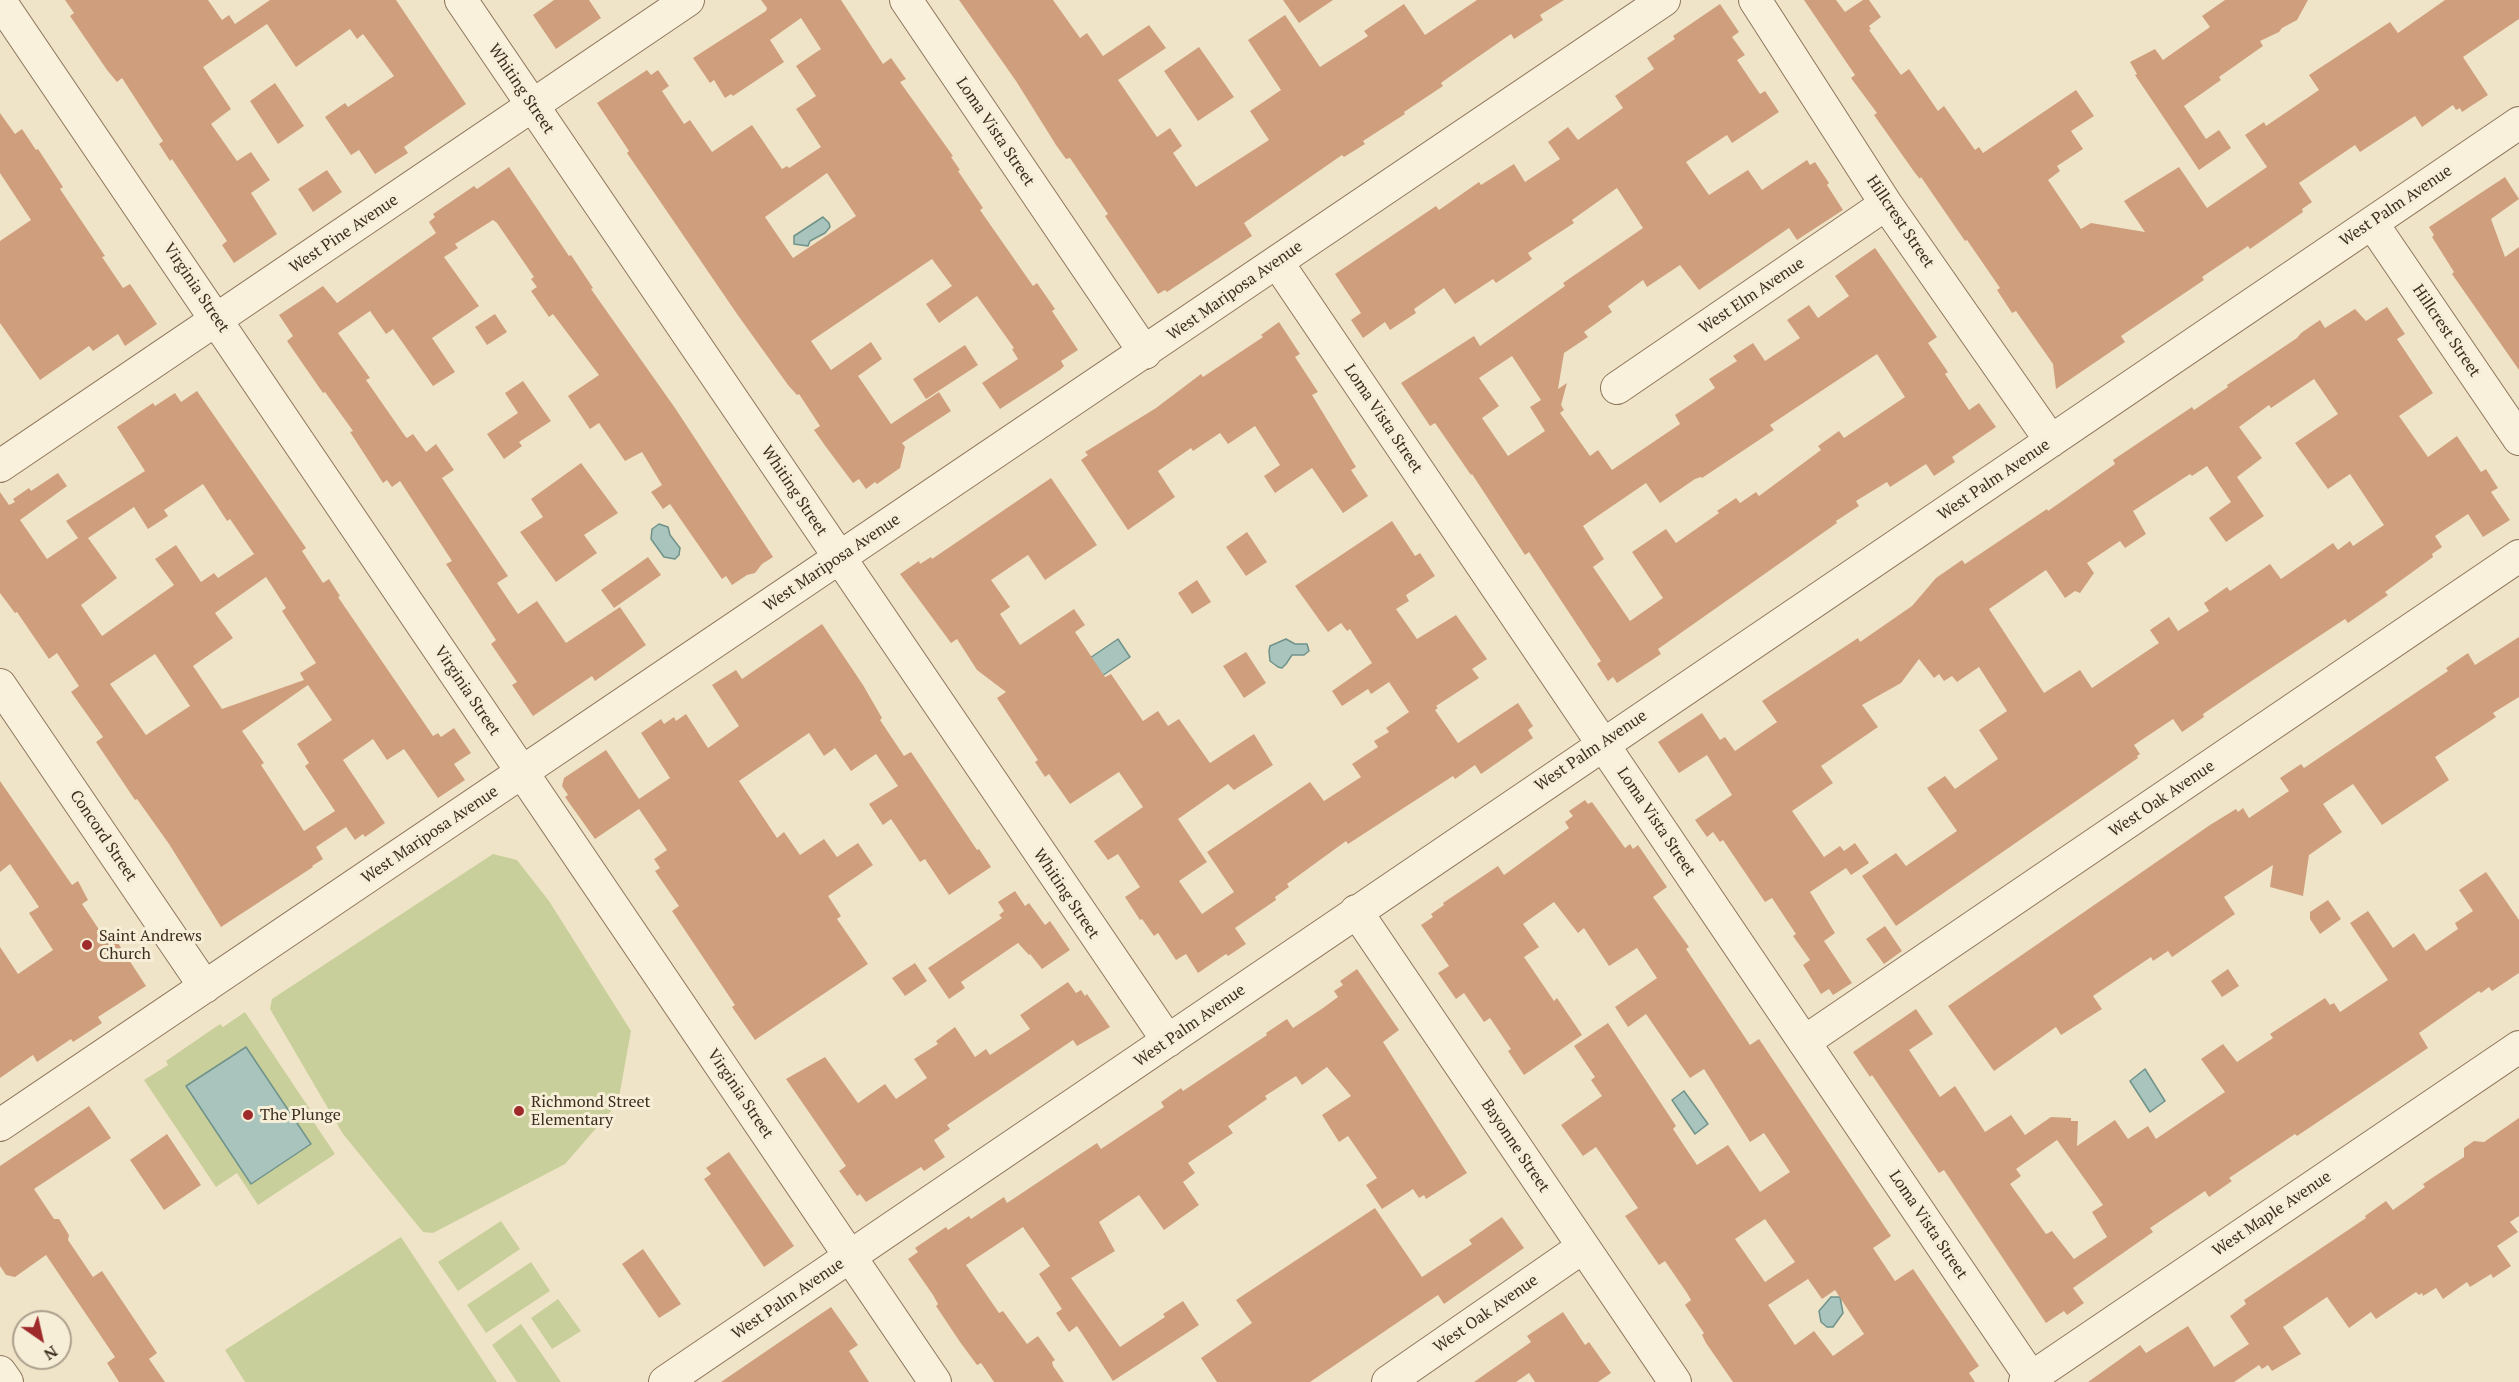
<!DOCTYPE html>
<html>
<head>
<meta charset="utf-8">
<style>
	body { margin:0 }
	#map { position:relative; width:2519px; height:1382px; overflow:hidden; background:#f0e4c8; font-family:"PT Serif",serif }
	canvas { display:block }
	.north { position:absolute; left:12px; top:1310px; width:60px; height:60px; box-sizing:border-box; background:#f7eed8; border:2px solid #ada18e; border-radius:50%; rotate:146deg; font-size:16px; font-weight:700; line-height:24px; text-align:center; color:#3d2e20 }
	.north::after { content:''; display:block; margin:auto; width:21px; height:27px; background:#9e2a2b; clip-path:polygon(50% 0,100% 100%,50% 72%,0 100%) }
</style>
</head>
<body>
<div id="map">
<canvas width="2519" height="1382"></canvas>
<div class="north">N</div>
</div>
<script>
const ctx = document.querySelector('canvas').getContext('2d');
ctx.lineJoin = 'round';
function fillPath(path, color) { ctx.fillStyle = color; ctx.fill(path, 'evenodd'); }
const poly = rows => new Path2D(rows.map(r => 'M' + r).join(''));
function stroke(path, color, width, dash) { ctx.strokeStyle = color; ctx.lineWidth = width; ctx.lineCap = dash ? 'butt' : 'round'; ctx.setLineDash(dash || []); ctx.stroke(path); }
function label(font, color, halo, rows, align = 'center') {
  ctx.font = font + ' "PT Serif",serif'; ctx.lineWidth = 6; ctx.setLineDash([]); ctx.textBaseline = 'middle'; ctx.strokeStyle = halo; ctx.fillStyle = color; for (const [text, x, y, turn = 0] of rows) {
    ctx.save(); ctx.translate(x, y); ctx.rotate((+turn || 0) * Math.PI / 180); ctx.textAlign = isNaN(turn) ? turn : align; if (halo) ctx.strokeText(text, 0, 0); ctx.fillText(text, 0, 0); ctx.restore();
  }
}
fillPath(poly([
	[493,854,517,860,549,901,631,1031,618,1103,565,1164,433,1233,423,1232,343,1134,270,1009,272,999],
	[245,1012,313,1114,306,1119,309,1123,313,1121,335,1154,258,1205,237,1173,216,1187,144,1080,168,1065,166,1061,220,1024,223,1027],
	[501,1221,520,1249,458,1291,438,1262],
	[401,1237,497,1382,245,1382,225,1350],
	[531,1262,550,1291,486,1333,467,1305],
	[558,1299,581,1331,552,1349,531,1318],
	[521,1324,561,1382,517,1382,492,1345]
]), '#c9cf9b');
const water = poly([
	[823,217,829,223,830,227,825,233,810,241,808,246,794,244,794,236,823,217],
	[659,524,668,527,670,535,680,548,679,555,675,559,664,557,651,539,652,529,659,524],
	[1118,639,1130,657,1096,680,1084,662,1118,639],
	[1286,639,1295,644,1307,644,1309,651,1304,655,1292,655,1286,664,1282,668,1278,667,1270,661,1269,651,1270,646,1286,639],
	[246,1047,311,1144,251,1184,186,1086,246,1047],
	[2145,1069,2165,1101,2150,1112,2130,1081,2145,1069],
	[1684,1091,1708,1124,1695,1134,1672,1100,1684,1091],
	[1831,1297,1840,1297,1843,1313,1833,1327,1827,1327,1821,1322,1819,1311,1831,1297]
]);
fillPath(water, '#a9c4bc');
stroke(water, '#6f938a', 1.5);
fillPath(poly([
	[65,0,208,0,222,20,229,15,235,24,270,0,396,0,466,104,404,147,408,153,375,174,359,150,351,155,325,117,345,103,348,107,394,76,363,34,357,39,350,29,296,67,267,24,203,67,231,109,211,124,237,161,251,152,270,180,251,193,277,234,234,263,222,245,227,241,172,159,170,161,159,144,163,141,122,78,117,82,107,70,70,16,74,13],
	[554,0,589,0,601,18,556,49,533,15],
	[761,0,841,0,883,64,891,58,906,79,900,82,953,156,951,157,960,170,958,171,983,208,980,210,1033,286,1037,283,1055,309,1052,311,1078,350,1061,361,1064,366,1060,370,1000,409,982,383,1018,359,1012,349,1014,348,977,296,939,323,926,304,952,286,932,259,811,341,831,370,871,342,882,359,858,376,891,424,939,392,951,411,902,443,905,447,900,468,877,484,875,482,866,489,859,479,853,483,826,447,814,430,820,426,799,394,797,395,788,385,737,314,627,153,629,151,597,103,647,70,651,75,658,70,669,86,662,91,684,124,690,120,712,152,752,125,782,169,787,166,789,168,821,147,796,109,816,96,796,66,821,49,801,18,770,40,784,62,733,96,731,94,725,98,714,80,710,83,693,58,766,11,767,8],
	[827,173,856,216,793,258,765,217],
	[959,0,1053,0,1080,38,1087,33,1103,56,1149,25,1166,48,1118,80,1157,137,1170,128,1182,146,1173,153,1196,187,1269,140,1250,111,1281,90,1248,40,1285,15,1320,67,1368,36,1364,31,1404,4,1425,35,1477,0,1564,0,1540,15,1543,20,1514,39,1511,34,1452,75,1441,83,1443,86,1404,112,1405,114,1363,141,1365,144,1344,157,1342,155,1244,223,1252,236,1167,292,1165,290,1158,294,1105,216,1108,214,1070,158,1066,159,1056,145,1016,81],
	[1283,0,1333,0,1299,23],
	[1804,0,1836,0,1845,12,1863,0,1869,0,1881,17,1869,26,1871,29,1869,30,1901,75,1909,69,1938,111,1944,106,1975,150,1979,147,1983,153,2076,90,2094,116,2071,131,2083,149,2057,166,2060,171,2048,180,2081,229,2091,223,2145,232,2124,201,2179,167,2207,208,2267,167,2245,135,2264,122,2266,126,2319,90,2309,75,2390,22,2398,33,2445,0,2519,0,2519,19,2463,57,2488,95,2462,112,2460,108,2456,110,2453,105,2422,127,2415,116,2360,152,2355,145,2299,183,2312,202,2302,209,2303,212,2250,249,2248,246,2202,277,2204,280,2121,336,2125,342,2056,389,2053,364,2016,311,2012,313,1997,290,2000,288,1967,240,1965,241,1921,177,1920,179,1915,173,1874,115,1877,113,1851,78,1855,75],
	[2225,0,2308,0,2297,20,2282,28,2279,32,2260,41,2263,46,2219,77,2221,80,2184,106,2206,139,2219,130,2231,148,2199,170,2135,75,2137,74,2130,62,2155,49,2163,60,2210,27,2202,16],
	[1720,4,1739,32,1732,37,1745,55,1737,60,1760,94,1765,91,1779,112,1732,143,1727,135,1686,162,1709,195,1748,170,1762,190,1807,160,1810,165,1815,162,1829,183,1827,185,1843,210,1797,240,1789,228,1699,290,1680,265,1647,287,1643,280,1608,306,1612,312,1584,332,1588,337,1564,353,1558,389,1567,383,1561,405,1564,410,1560,413,1590,456,1598,450,1612,470,1680,424,1675,415,1715,388,1709,379,1737,361,1733,356,1753,343,1765,361,1800,338,1787,320,1809,305,1818,318,1849,296,1835,276,1875,248,1937,337,1928,343,1948,372,1945,374,1969,410,1979,403,1996,427,1952,457,1955,462,1934,476,1926,464,1890,487,1887,482,1856,501,1859,506,1836,521,1837,523,1658,649,1661,654,1617,683,1613,677,1608,681,1597,664,1601,661,1529,552,1525,555,1472,474,1471,475,1435,423,1430,426,1401,383,1474,336,1480,346,1565,286,1563,283,1643,228,1617,188,1572,220,1574,223,1528,253,1532,259,1496,283,1493,279,1455,304,1444,288,1414,309,1416,313,1390,330,1385,322,1363,338,1351,320,1361,313,1335,274,1436,206,1439,210,1479,182,1481,185,1514,164,1525,182,1560,159,1548,142,1568,127,1578,140,1623,108,1615,96,1654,69,1647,58,1675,39,1673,36],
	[1877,354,1905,397,1844,438,1839,431,1818,446,1821,450,1759,496,1756,492,1740,503,1736,498,1717,511,1719,513,1676,543,1666,529,1632,552,1663,598,1630,621,1593,567,1604,559,1583,526,1646,483,1660,503,1695,479,1701,477,1702,478,1774,430,1770,425],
	[1512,356,1541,400,1530,407,1545,431,1508,456,1482,418,1499,406,1479,378],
	[1199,47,1234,97,1198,121,1164,71],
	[275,83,304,126,278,144,250,101],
	[0,113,15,134,22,129,36,150,38,149,63,187,60,189,105,256,102,257,123,288,130,284,157,324,125,346,118,334,93,351,89,346,40,380,0,323,0,241,31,220,0,173],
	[509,167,569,256,571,255,593,288,591,289,675,408,773,557,762,564,755,573,747,575,732,585,726,576,722,579,670,504,663,509,651,492,662,485,642,452,625,461,599,423,590,429,568,396,599,375,553,314,549,317,531,291,537,287,531,279,534,277,497,223,493,220,455,244,458,248,444,257,479,306,432,338,455,372,433,386,393,329,386,334,370,311,338,333,370,378,366,380,405,436,407,438,413,434,426,452,436,444,454,470,442,478,508,576,497,583,518,614,537,601,566,643,620,607,646,645,595,681,592,676,533,716,512,685,517,682,491,644,496,640,446,564,452,561,400,481,392,487,387,480,383,483,350,432,353,431,325,392,323,393,287,341,293,336,279,315,323,286,337,303,436,233,429,222,435,217,433,214,474,186,477,189],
	[327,170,342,192,313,212,298,189],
	[2505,177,2519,199,2491,219,2505,257,2519,247,2519,370,2452,274,2454,272,2432,237,2434,235,2429,227],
	[2387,307,2405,334,2397,339,2433,393,2399,416,2428,457,2457,436,2481,472,2486,469,2498,488,2491,492,2510,520,2483,537,2468,514,2435,536,2442,547,2432,554,2433,557,2385,592,2388,595,2348,623,2345,619,2253,680,2203,714,2204,717,2182,732,2173,719,2134,745,2140,754,2137,756,2138,758,1896,926,1862,876,1896,853,1906,866,1957,831,1927,788,1945,776,1955,789,1998,759,1979,730,2007,711,1979,667,1957,682,1952,676,1944,681,1939,674,1934,678,1919,659,1901,683,1862,705,1878,727,1821,766,1833,783,1792,811,1824,857,1840,846,1844,851,1855,843,1869,863,1851,875,1846,868,1810,892,1835,933,1824,941,1852,983,1833,995,1829,989,1821,994,1803,965,1810,960,1793,936,1796,934,1772,898,1765,902,1723,840,1720,842,1713,832,1707,837,1695,820,1732,795,1707,755,1679,773,1658,742,1702,713,1720,740,1725,737,1735,751,1777,722,1762,701,1858,638,1860,642,1912,606,1936,578,1962,560,1965,564,2047,509,2048,511,2115,464,2113,460,2192,407,2194,410,2228,387,2227,385,2297,338,2301,333,2320,320,2325,328,2355,309,2366,321],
	[2314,379,2338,414,2295,443,2328,489,2350,474,2384,525,2353,546,2350,541,2338,550,2333,543,2281,579,2270,564,2230,591,2227,587,2204,603,2209,611,2178,631,2169,617,2150,630,2159,643,2092,688,2080,670,2044,693,1989,609,2046,570,2065,598,2075,591,2080,593,2094,573,2087,563,2120,541,2125,548,2146,534,2133,511,2190,474,2192,476,2207,466,2231,502,2209,518,2226,542,2264,516,2237,477,2262,458,2239,427,2269,405,2271,408],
	[495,314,507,332,487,345,475,327],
	[1279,322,1300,354,1295,357,1318,392,1312,395,1356,467,1351,470,1368,496,1343,513,1312,468,1275,493,1264,476,1280,465,1255,426,1228,444,1220,433,1193,451,1191,448,1158,471,1175,497,1128,530,1081,460,1088,455,1085,452,1156,408,1201,374,1203,377,1263,337,1261,335],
	[965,345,978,365,926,399,913,379],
	[523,381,551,421,519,442,522,446,504,459,487,434,518,413,505,393],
	[197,391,306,548,302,551,323,583,329,579,340,596,338,597,433,736,438,733,441,737,454,728,471,753,454,764,465,780,438,798,404,749,387,760,373,739,343,760,385,823,365,837,363,834,355,840,346,827,316,847,323,859,312,866,313,867,221,927,169,844,137,799,135,800,96,742,103,737,71,692,79,686,57,653,49,659,17,612,15,613,0,593,0,492,9,505,15,502,13,499,29,488,31,491,58,473,67,486,20,520,47,559,78,538,66,521,145,471,117,427,153,403,155,406,175,393,181,402],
	[203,484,227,521,230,519,254,554,218,578,214,573,201,582,176,545,155,559,174,585,102,636,81,605,117,578,88,538,134,507,148,529,168,516,164,510],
	[266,577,286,608,282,611,316,663,300,673,304,680,222,709,193,666,233,638,215,613],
	[155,654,190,706,146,735,110,684],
	[308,685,332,720,297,744,309,763,305,766,335,811,304,831,261,765,264,763,242,731],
	[581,463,618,513,584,535,597,553,556,582,520,532,543,517,531,499],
	[1051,478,1097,545,1045,580,1028,555,991,580,1010,607,1000,614,1020,645,1074,609,1085,625,1075,632,1105,677,1111,674,1143,721,1158,711,1168,726,1179,719,1210,763,1254,734,1273,765,1234,790,1228,784,1178,819,1207,862,1179,881,1202,914,1234,892,1207,852,1310,782,1324,801,1361,777,1352,764,1378,747,1374,741,1389,732,1386,728,1409,712,1389,682,1371,694,1368,689,1342,706,1332,691,1372,663,1350,629,1347,631,1341,623,1328,632,1295,586,1392,521,1415,556,1420,553,1435,576,1406,595,1409,601,1396,609,1417,639,1456,615,1487,659,1472,669,1479,678,1436,706,1438,708,1435,710,1458,743,1518,703,1533,726,1528,730,1533,738,1481,774,1475,765,1455,779,1453,776,1348,844,1346,841,1287,884,1289,887,1275,897,1276,900,1235,928,1246,944,1228,956,1226,954,1198,973,1186,954,1176,960,1158,933,1154,936,1142,919,1140,920,1125,897,1140,887,1118,854,1108,860,1094,841,1143,807,1119,772,1070,804,1049,774,1045,777,1035,762,1038,760,997,698,1006,692,977,670,957,639,951,643,900,574,919,561,920,564,931,557,932,559],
	[1247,532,1267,562,1246,576,1226,547],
	[648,557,661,575,614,608,601,590],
	[1197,580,1211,602,1192,614,1178,593],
	[822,624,863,685,882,718,880,720,904,756,911,752,977,850,979,849,991,867,949,895,925,859,920,862,891,819,883,825,869,804,898,786,876,754,851,771,835,748,824,756,809,733,739,781,777,838,784,832,800,855,824,839,837,857,858,843,873,865,828,896,841,916,837,919,868,964,755,1040,732,1007,735,1005,672,911,679,906,655,871,660,868,654,859,667,850,639,809,595,839,565,797,568,795,562,786,564,778,606,750,639,799,670,778,641,733,661,719,664,724,674,717,676,721,686,714,708,748,739,726,712,685,736,670,742,679],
	[2519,637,2519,697,2493,713,2496,717,2435,757,2449,780,2382,825,2353,784,2323,804,2342,832,2309,855,2303,896,2270,887,2273,865,2224,897,2235,914,2172,957,2168,951,2153,961,2151,957,2093,996,2102,1009,2061,1035,2056,1027,1994,1071,1948,1006,2210,825,2236,809,2238,812,2243,808,2249,818,2289,791,2280,778,2301,764,2304,768,2448,671,2446,668,2468,653,2475,665],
	[1246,652,1266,683,1244,698,1223,666],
	[0,781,72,885,78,881,88,900,82,904,110,946,116,942,118,943,146,986,98,1017,102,1023,73,1042,71,1039,37,1062,33,1055,0,1078,0,947,18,974,53,950,29,913,39,907,10,864,0,872],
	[1585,800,1588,804,1592,802,1625,848,1630,844,1633,849,1638,845,1667,887,1653,897,1689,947,1686,949,1750,1045,1759,1039,1891,1236,1873,1248,1895,1281,1913,1269,1979,1366,1969,1373,1975,1382,1733,1382,1706,1343,1702,1335,1704,1333,1685,1305,1691,1300,1687,1293,1665,1261,1659,1265,1625,1216,1638,1208,1596,1147,1583,1156,1561,1125,1602,1096,1591,1080,1595,1077,1574,1046,1608,1023,1676,1126,1673,1129,1697,1165,1728,1145,1760,1192,1790,1172,1764,1133,1750,1142,1704,1069,1690,1078,1646,1014,1628,1027,1615,1007,1657,978,1637,948,1609,966,1584,928,1578,933,1554,902,1523,924,1539,947,1524,957,1554,1001,1557,998,1582,1035,1524,1075,1508,1051,1511,1049,1490,1018,1484,1022,1464,993,1456,999,1438,973,1449,966,1421,925,1433,917,1431,914,1444,905,1443,903,1498,866,1504,875,1569,828,1565,822,1573,816,1569,811],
	[1765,1219,1795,1262,1765,1282,1735,1239],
	[1808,1279,1822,1299,1835,1290,1864,1334,1833,1356,1814,1331,1795,1345,1768,1305],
	[2486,872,2519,920,2519,973,2492,991,2489,987,2481,993,2479,991,2419,1033,2428,1048,2297,1136,2295,1134,2229,1178,2232,1181,2209,1197,2205,1191,2150,1228,2153,1232,2073,1288,2084,1303,2067,1315,2064,1311,2046,1323,1944,1170,1939,1173,1872,1075,1870,1077,1853,1052,1916,1009,1933,1034,1909,1050,1940,1097,1955,1086,1985,1132,2011,1115,2025,1135,2051,1117,2071,1118,2071,1121,2078,1121,2077,1146,2115,1120,2128,1139,2148,1126,2156,1139,2225,1092,2201,1059,2223,1044,2237,1062,2273,1038,2270,1034,2325,998,2330,1005,2334,1003,2340,1012,2388,980,2350,923,2368,911,2393,948,2414,933,2426,951,2458,929,2455,923,2473,911,2459,890],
	[2057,1140,2103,1205,2092,1212,2107,1237,2074,1259,2052,1231,2046,1234,2010,1184,2021,1176,2016,1169],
	[1015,891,1025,906,1029,903,1045,925,1050,921,1070,950,1042,969,1030,954,1029,955,1018,943,961,982,965,988,949,999,928,968,1002,918,999,915,1004,911,998,902],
	[2328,900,2341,919,2320,934,2310,919,2310,912],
	[1885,926,1902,951,1884,964,1866,939],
	[915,963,927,981,905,996,892,978],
	[1357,969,1399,1030,1383,1042,1467,1173,1426,1199,1424,1195,1419,1198,1413,1189,1382,1209,1366,1185,1377,1178,1348,1136,1339,1142,1322,1115,1351,1096,1327,1067,1302,1085,1296,1076,1265,1096,1267,1099,1228,1126,1233,1133,1188,1163,1195,1173,1183,1182,1199,1205,1164,1230,1139,1195,1099,1222,1115,1251,1071,1278,1120,1347,1165,1317,1163,1314,1183,1301,1199,1325,1113,1381,1077,1326,1069,1332,1056,1313,1062,1309,1039,1274,1050,1266,1023,1227,966,1265,999,1313,1003,1311,1027,1344,1038,1336,1055,1360,1052,1362,1053,1366,1064,1382,994,1382,981,1363,977,1365,960,1342,936,1306,938,1304,933,1295,908,1259,918,1252,915,1248,946,1227,948,1230,969,1216,971,1219,1004,1197,1007,1203,1097,1143,1101,1149,1164,1107,1161,1102,1181,1088,1183,1091,1267,1035,1266,1033,1287,1019,1293,1028,1323,1008,1338,997,1334,991,1343,985,1340,981],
	[2228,969,2239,986,2222,997,2211,981],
	[1068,982,1076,993,1081,990,1085,996,1087,994,1110,1027,1077,1046,1073,1040,947,1125,950,1129,934,1140,945,1157,924,1171,921,1167,866,1202,860,1194,857,1196,839,1171,846,1166,786,1079,825,1057,858,1103,885,1084,896,1099,927,1078,914,1059,938,1044,936,1041,955,1027,975,1057,986,1049,990,1055,1030,1029,1020,1015],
	[89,1106,111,1138,34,1189,54,1219,59,1219,69,1235,68,1240,93,1277,102,1271,157,1353,149,1359,165,1382,119,1382,107,1363,115,1357,46,1255,15,1277,6,1275,0,1266,0,1166],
	[2519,1118,2519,1216,2510,1222,2518,1232,2497,1246,2511,1266,2493,1278,2491,1274,2470,1287,2467,1282,2443,1299,2436,1288,2423,1296,2422,1293,2419,1295,2416,1292,2376,1319,2371,1312,2349,1328,2327,1297,2283,1327,2301,1354,2272,1371,2268,1365,2262,1369,2259,1365,2234,1382,2088,1382,2140,1345,2146,1353,2188,1326,2214,1367,2249,1344,2230,1316,2246,1304,2244,1300,2366,1218,2365,1216,2386,1201,2393,1210,2425,1187,2423,1184,2464,1157,2464,1148,2474,1141,2484,1142],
	[167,1134,201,1185,164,1210,130,1160],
	[729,1152,794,1246,764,1267,704,1179,711,1174,706,1168],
	[1375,1208,1422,1277,1472,1244,1469,1240,1502,1217,1524,1248,1444,1304,1438,1295,1310,1382,1217,1382,1201,1358,1252,1323,1236,1300],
	[643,1249,681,1304,659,1318,622,1264],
	[831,1307,858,1345,849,1351,869,1382,721,1382],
	[1563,1312,1585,1345,1589,1342,1611,1373,1598,1382,1535,1382,1529,1373,1516,1382,1474,1382,1531,1342,1527,1336]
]), '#cf9f7d');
const minor = poly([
	[461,0,1168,1041],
	[906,0,1145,353],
	[1755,0,1886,204,2051,441],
	[0,1,935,1382],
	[2372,223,2519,439],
	[1277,262,2034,1382],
	[1617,388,1886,204],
	[0,466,688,0],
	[0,685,205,987],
	[1356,911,1675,1382],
	[1804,1042,2519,556],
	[0,1125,1664,0],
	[0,1372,7,1382],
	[665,1382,2519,123],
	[1388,1382,1583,1247],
	[2025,1382,2519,1047]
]);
stroke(minor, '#8d765c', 34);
stroke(minor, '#faf1dc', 32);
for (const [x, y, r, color] of [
	[87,945,6,"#9e2a2b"],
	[519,1111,6,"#9e2a2b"],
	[248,1115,6,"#9e2a2b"]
]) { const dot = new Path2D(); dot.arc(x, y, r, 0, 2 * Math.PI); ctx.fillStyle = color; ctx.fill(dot); stroke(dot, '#f7eed8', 2); }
label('16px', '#3d2e20', '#f7eed8', [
	["Whiting Street",521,89,56],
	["Loma Vista Street",995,132,56],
	["West Palm Avenue",2396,206,-34],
	["Hillcrest Street",1900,222,56],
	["West Pine Avenue",344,234,-34],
	["Virginia Street",196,288,56],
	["West Mariposa Avenue",1235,291,-35],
	["West Elm Avenue",1752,296,-34],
	["Hillcrest Street",2446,331,56],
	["Loma Vista Street",1383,419,56],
	["West Palm Avenue",1994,480,-34],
	["Whiting Street",794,491,56],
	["West Mariposa Avenue",832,563,-34],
	["Virginia Street",467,691,56],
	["West Palm Avenue",1591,751,-34],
	["West Oak Avenue",2162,799,-34],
	["Loma Vista Street",1656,822,56],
	["West Mariposa Avenue",430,835,-34],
	["Concord Street",103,836,56],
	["Whiting Street",1066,894,56],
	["West Palm Avenue",1190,1026,-35],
	["Virginia Street",740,1094,56],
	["Bayonne Street",1515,1146,56],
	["West Maple Avenue",2272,1214,-34],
	["Loma Vista Street",1928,1225,56],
	["West Palm Avenue",788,1299,-34],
	["West Oak Avenue",1486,1314,-35]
]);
label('16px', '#3d2e20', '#f7eed8', [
	["Saint Andrews",99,936],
	["Church",99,954],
	["Richmond Street",531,1102],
	["Elementary",531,1120],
	["The Plunge",260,1115]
], 'left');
</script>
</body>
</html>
